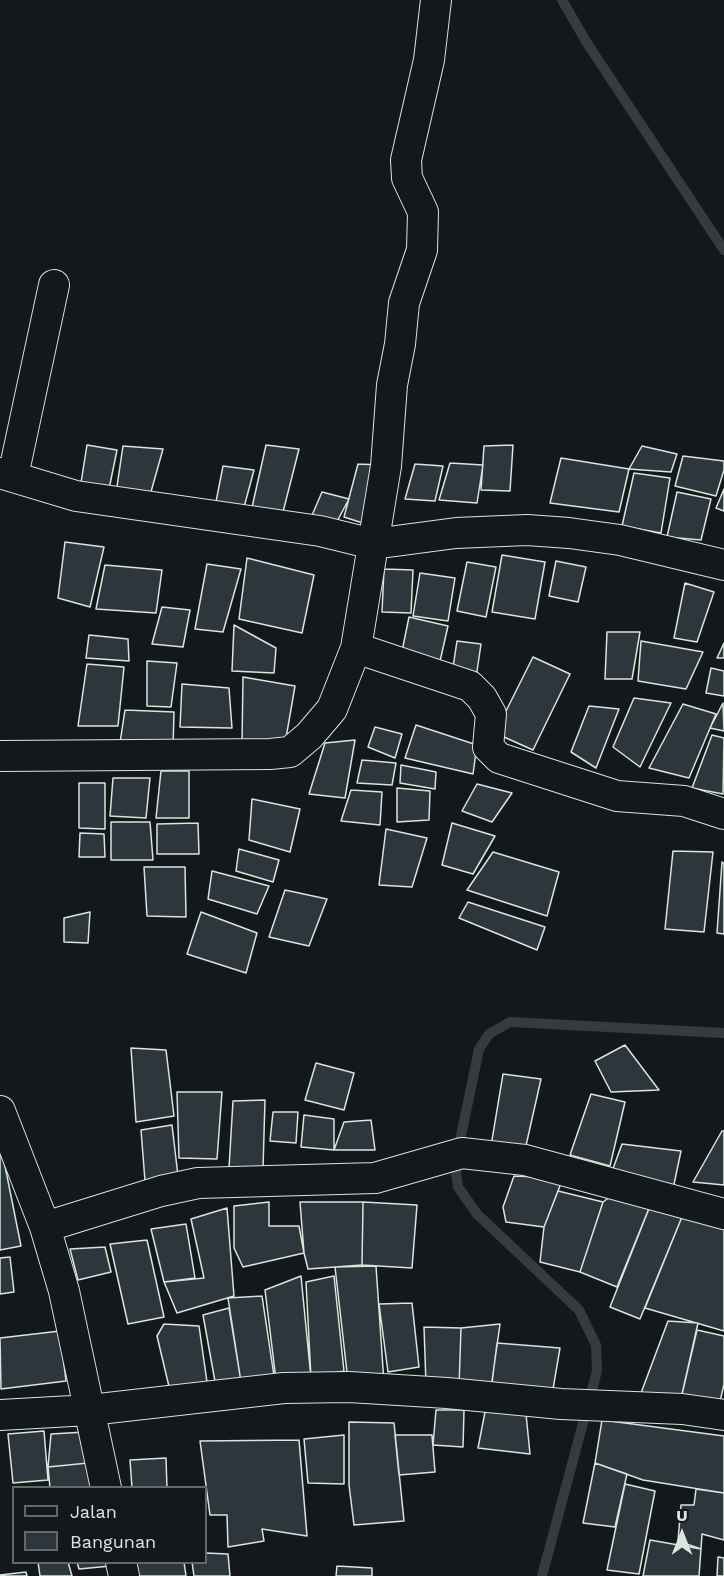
<!DOCTYPE html>
<html>
<head>
<meta charset="utf-8">
<style>
	body { margin:0 }
	#map { position:relative; width:724px; height:1576px; overflow:hidden; background:#14181c; font-family:"Work Sans",sans-serif }
	canvas { display:block }
	.legend { position:absolute; left:12px; top:1486px; width:195px; height:78px; box-sizing:border-box; background:#14181c; border:2px solid #626a69; margin:0; padding:8px 10px; list-style:none; font-size:18px; color:#d8e6dc }
	.legend li { display:flex; align-items:center; gap:12px; height:30px }
	.legend b { width:30px; border:2px solid #626a69 }
	.north { position:absolute; left:652px; top:1504px; width:60px; height:60px; -webkit-text-stroke:4px #14181c; paint-order:stroke; rotate:0deg; font-size:16px; font-weight:700; line-height:24px; text-align:center; color:#d8e6dc }
	.north::after { content:''; display:block; margin:auto; width:21px; height:27px; background:#d8e6dc; clip-path:polygon(50% 0,100% 100%,50% 72%,0 100%) }
</style>
</head>
<body>
<div id="map">
<canvas width="724" height="1576"></canvas>
<ul class="legend">
<li><b style="height:8px;background:#14181c"></b>Jalan</li>
<li><b style="height:16px;background:#2c363c"></b>Bangunan</li>
</ul>
<div class="north">U</div>
</div>
<script>
const ctx = document.querySelector('canvas').getContext('2d');
ctx.lineJoin = 'round';
const poly = rows => new Path2D(rows.map(r => 'M' + r).join(''));
function stroke(path, color, width, dash) { ctx.strokeStyle = color; ctx.lineWidth = width; ctx.lineCap = dash ? 'butt' : 'round'; ctx.setLineDash(dash || []); ctx.stroke(path); }
function fillPath(path, color) { ctx.fillStyle = color; ctx.fill(path, 'evenodd'); }
stroke(poly([
	[562,0,587,43,724,250],
	[542,1576,597,1371,596,1345,579,1310,477,1214,458,1187,455,1165,479,1049,489,1034,510,1022,724,1033]
]), '#363b3e', 10);
const building = poly([
	[87,445,117,450,108,494,80,489,87,445],
	[266,445,299,449,282,516,251,512,266,445],
	[513,445,510,491,481,490,484,446,513,445],
	[123,446,163,449,149,499,116,493,123,446],
	[642,446,677,454,671,472,629,469,642,446],
	[683,456,724,461,724,470,716,496,675,486,683,456],
	[561,458,629,469,619,512,550,503,561,458],
	[450,463,483,465,477,503,439,500,450,463],
	[358,464,381,465,369,525,344,517,358,464],
	[415,464,443,466,435,501,405,499,415,464],
	[223,466,254,470,243,511,215,507,223,466],
	[634,473,670,478,661,533,622,526,634,473],
	[724,489,724,511,716,508,724,489],
	[322,492,349,499,334,527,310,520,322,492],
	[677,492,711,499,701,540,667,537,677,492],
	[65,542,104,547,90,607,58,598,65,542],
	[502,555,545,562,535,619,492,612,502,555],
	[247,558,314,575,302,633,239,619,247,558],
	[556,561,586,567,578,602,549,596,556,561],
	[467,562,496,567,486,617,457,611,467,562],
	[207,564,241,569,223,632,195,629,207,564],
	[105,565,162,570,156,613,96,609,105,565],
	[384,569,413,570,411,613,382,612,384,569],
	[420,573,455,578,448,621,413,616,420,573],
	[685,583,714,592,697,642,674,638,685,583],
	[162,607,190,610,183,647,152,644,162,607],
	[409,617,448,626,438,670,400,661,409,617],
	[234,625,276,648,274,673,232,671,234,625],
	[607,632,640,632,632,679,605,679,607,632],
	[89,635,128,639,129,661,86,658,89,635],
	[457,641,481,644,476,678,452,674,457,641],
	[641,641,703,652,686,689,638,681,641,641],
	[724,643,724,658,717,658,724,643],
	[533,657,570,674,533,750,495,733,533,657],
	[147,661,177,663,171,707,147,706,147,661],
	[87,664,124,667,118,726,78,726,87,664],
	[711,668,724,671,724,696,706,693,711,668],
	[243,677,295,686,285,744,242,743,243,677],
	[182,684,229,688,232,728,180,727,182,684],
	[634,698,671,703,640,767,613,747,634,698],
	[723,703,724,731,710,728,723,703],
	[683,704,716,714,689,778,649,768,683,704],
	[589,706,619,709,596,768,571,752,589,706],
	[125,710,174,712,173,748,119,749,125,710],
	[416,725,477,745,473,774,405,758,416,725],
	[375,727,402,734,395,758,368,747,375,727],
	[712,735,724,738,723,794,692,788,712,735],
	[355,740,345,798,309,794,325,743,355,740],
	[362,760,396,763,392,785,357,783,362,760],
	[401,765,436,772,435,789,400,783,401,765],
	[161,771,189,771,189,818,156,818,161,771],
	[113,778,150,778,146,818,110,816,113,778],
	[79,783,105,783,105,829,79,828,79,783],
	[477,784,512,793,492,822,462,811,477,784],
	[397,788,430,791,429,820,397,822,397,788],
	[351,790,382,792,380,825,341,821,351,790],
	[252,799,300,809,290,852,249,840,252,799],
	[111,822,150,822,153,860,111,860,111,822],
	[198,823,199,854,157,854,157,824,198,823],
	[452,823,495,836,473,874,442,865,452,823],
	[386,829,427,838,412,887,379,885,386,829],
	[80,833,104,834,105,857,79,857,80,833],
	[239,849,279,860,273,882,236,871,239,849],
	[673,851,713,852,704,932,665,929,673,851],
	[493,852,559,872,547,916,467,890,493,852],
	[722,862,724,863,724,934,717,933,722,862],
	[144,867,185,867,186,917,147,916,144,867],
	[212,871,269,886,257,914,208,899,212,871],
	[285,890,327,899,309,946,269,937,285,890],
	[468,902,545,927,537,950,459,918,468,902],
	[90,912,88,943,64,942,64,918,90,912],
	[201,912,257,933,246,973,187,954,201,912],
	[625,1045,659,1090,611,1092,595,1061,625,1045],
	[131,1048,166,1050,174,1116,136,1122,131,1048],
	[316,1063,354,1073,344,1110,305,1100,316,1063],
	[503,1074,541,1079,525,1150,491,1146,503,1074],
	[177,1092,222,1092,217,1159,179,1158,177,1092],
	[591,1094,625,1102,610,1166,570,1155,591,1094],
	[265,1100,263,1169,229,1168,233,1101,265,1100],
	[273,1112,298,1112,296,1143,270,1141,273,1112],
	[304,1115,334,1119,334,1150,301,1147,304,1115],
	[371,1120,375,1150,334,1150,344,1122,371,1120],
	[172,1125,178,1176,145,1181,141,1130,172,1125],
	[722,1131,724,1131,724,1185,693,1182,722,1131],
	[622,1144,681,1151,673,1189,610,1177,622,1144],
	[1,1146,21,1246,0,1250,0,1147,1,1146],
	[514,1176,563,1178,544,1227,506,1222,503,1207,514,1176],
	[619,1190,652,1201,617,1287,580,1272,603,1202,619,1190],
	[558,1191,603,1202,580,1272,540,1262,544,1227,558,1191],
	[652,1201,684,1212,640,1319,610,1307,652,1201],
	[269,1202,269,1226,299,1226,304,1253,243,1267,234,1248,234,1206,269,1202],
	[300,1202,363,1202,362,1265,308,1269,304,1253,300,1202],
	[363,1202,417,1205,412,1268,362,1265,363,1202],
	[227,1208,234,1296,177,1313,164,1282,204,1278,191,1219,227,1208],
	[684,1212,724,1226,724,1331,645,1308,684,1212],
	[186,1224,195,1278,164,1282,151,1229,186,1224],
	[147,1240,164,1317,128,1324,110,1244,147,1240],
	[105,1247,111,1272,78,1280,70,1249,105,1247],
	[10,1257,14,1292,0,1294,0,1258,10,1257],
	[376,1266,384,1383,348,1381,335,1267,376,1266],
	[301,1276,311,1378,276,1380,265,1290,301,1276],
	[334,1276,344,1371,311,1378,306,1282,334,1276],
	[262,1296,274,1376,241,1382,228,1298,262,1296],
	[412,1303,419,1367,388,1372,379,1304,412,1303],
	[229,1308,241,1382,216,1387,203,1315,229,1308],
	[668,1321,698,1323,680,1403,641,1393,668,1321],
	[164,1324,199,1326,208,1389,171,1395,157,1336,164,1324],
	[500,1324,491,1388,459,1387,461,1328,500,1324],
	[424,1327,461,1328,459,1387,426,1384,424,1327],
	[697,1330,724,1336,724,1384,719,1406,680,1403,697,1330],
	[60,1331,66,1381,1,1389,0,1338,60,1331],
	[497,1343,560,1348,553,1389,492,1383,497,1343],
	[436,1410,464,1410,463,1447,433,1445,436,1410],
	[485,1412,526,1414,530,1454,478,1448,485,1412],
	[602,1420,724,1436,724,1493,643,1480,595,1463,602,1420],
	[349,1422,394,1423,404,1521,354,1525,349,1485,349,1422],
	[44,1431,48,1480,13,1483,8,1434,44,1431],
	[85,1432,88,1463,48,1467,51,1434,85,1432],
	[344,1435,344,1484,308,1483,304,1439,344,1435],
	[395,1435,432,1435,435,1472,399,1475,395,1435],
	[299,1440,307,1536,262,1529,264,1541,228,1547,227,1515,210,1515,200,1441,299,1440],
	[166,1458,167,1488,132,1488,130,1460,166,1458],
	[88,1463,95,1488,50,1488,48,1467,88,1463],
	[595,1463,627,1474,615,1527,583,1523,595,1463],
	[625,1484,655,1491,639,1574,607,1570,625,1484],
	[696,1489,724,1493,724,1540,702,1534,701,1549,678,1541,681,1505,694,1505,696,1489],
	[650,1540,701,1549,699,1576,643,1576,650,1540],
	[206,1553,228,1554,230,1576,194,1576,192,1562,206,1562,206,1553],
	[718,1557,724,1558,724,1576,717,1576,718,1557],
	[38,1562,68,1562,72,1576,40,1576,38,1562],
	[77,1562,111,1562,111,1566,79,1569,77,1562],
	[134,1562,184,1562,186,1576,136,1576,134,1562],
	[337,1566,372,1568,372,1576,336,1576,337,1566],
	[26,1572,27,1576,0,1576,0,1575,26,1572]
]);
fillPath(building, '#2c363c');
stroke(building, '#d8e6dc', 1.5);
const minor = poly([
	[0,473,76,496,320,531,373,544,456,533,527,530,569,533,620,540,724,565],
	[13,476,54,285],
	[356,648,470,686,482,698,491,714,488,747,499,758,617,796,684,801,724,814],
	[0,756,270,754,290,752,309,736,332,709,356,648,386,466,392,385,400,344,404,303,422,250,423,212,407,178,406,160,429,60,436,0],
	[0,1111,45,1227,64,1291,106,1488],
	[45,1227,161,1191,198,1183,375,1178,462,1153,525,1160,724,1214],
	[0,1415,90,1410,284,1388,349,1387,447,1393,561,1404,682,1409,724,1415],
	[121,1562,124,1576]
]);
stroke(minor, '#d8e6dc', 32);
stroke(minor, '#14181c', 30);
</script>
</body>
</html>
